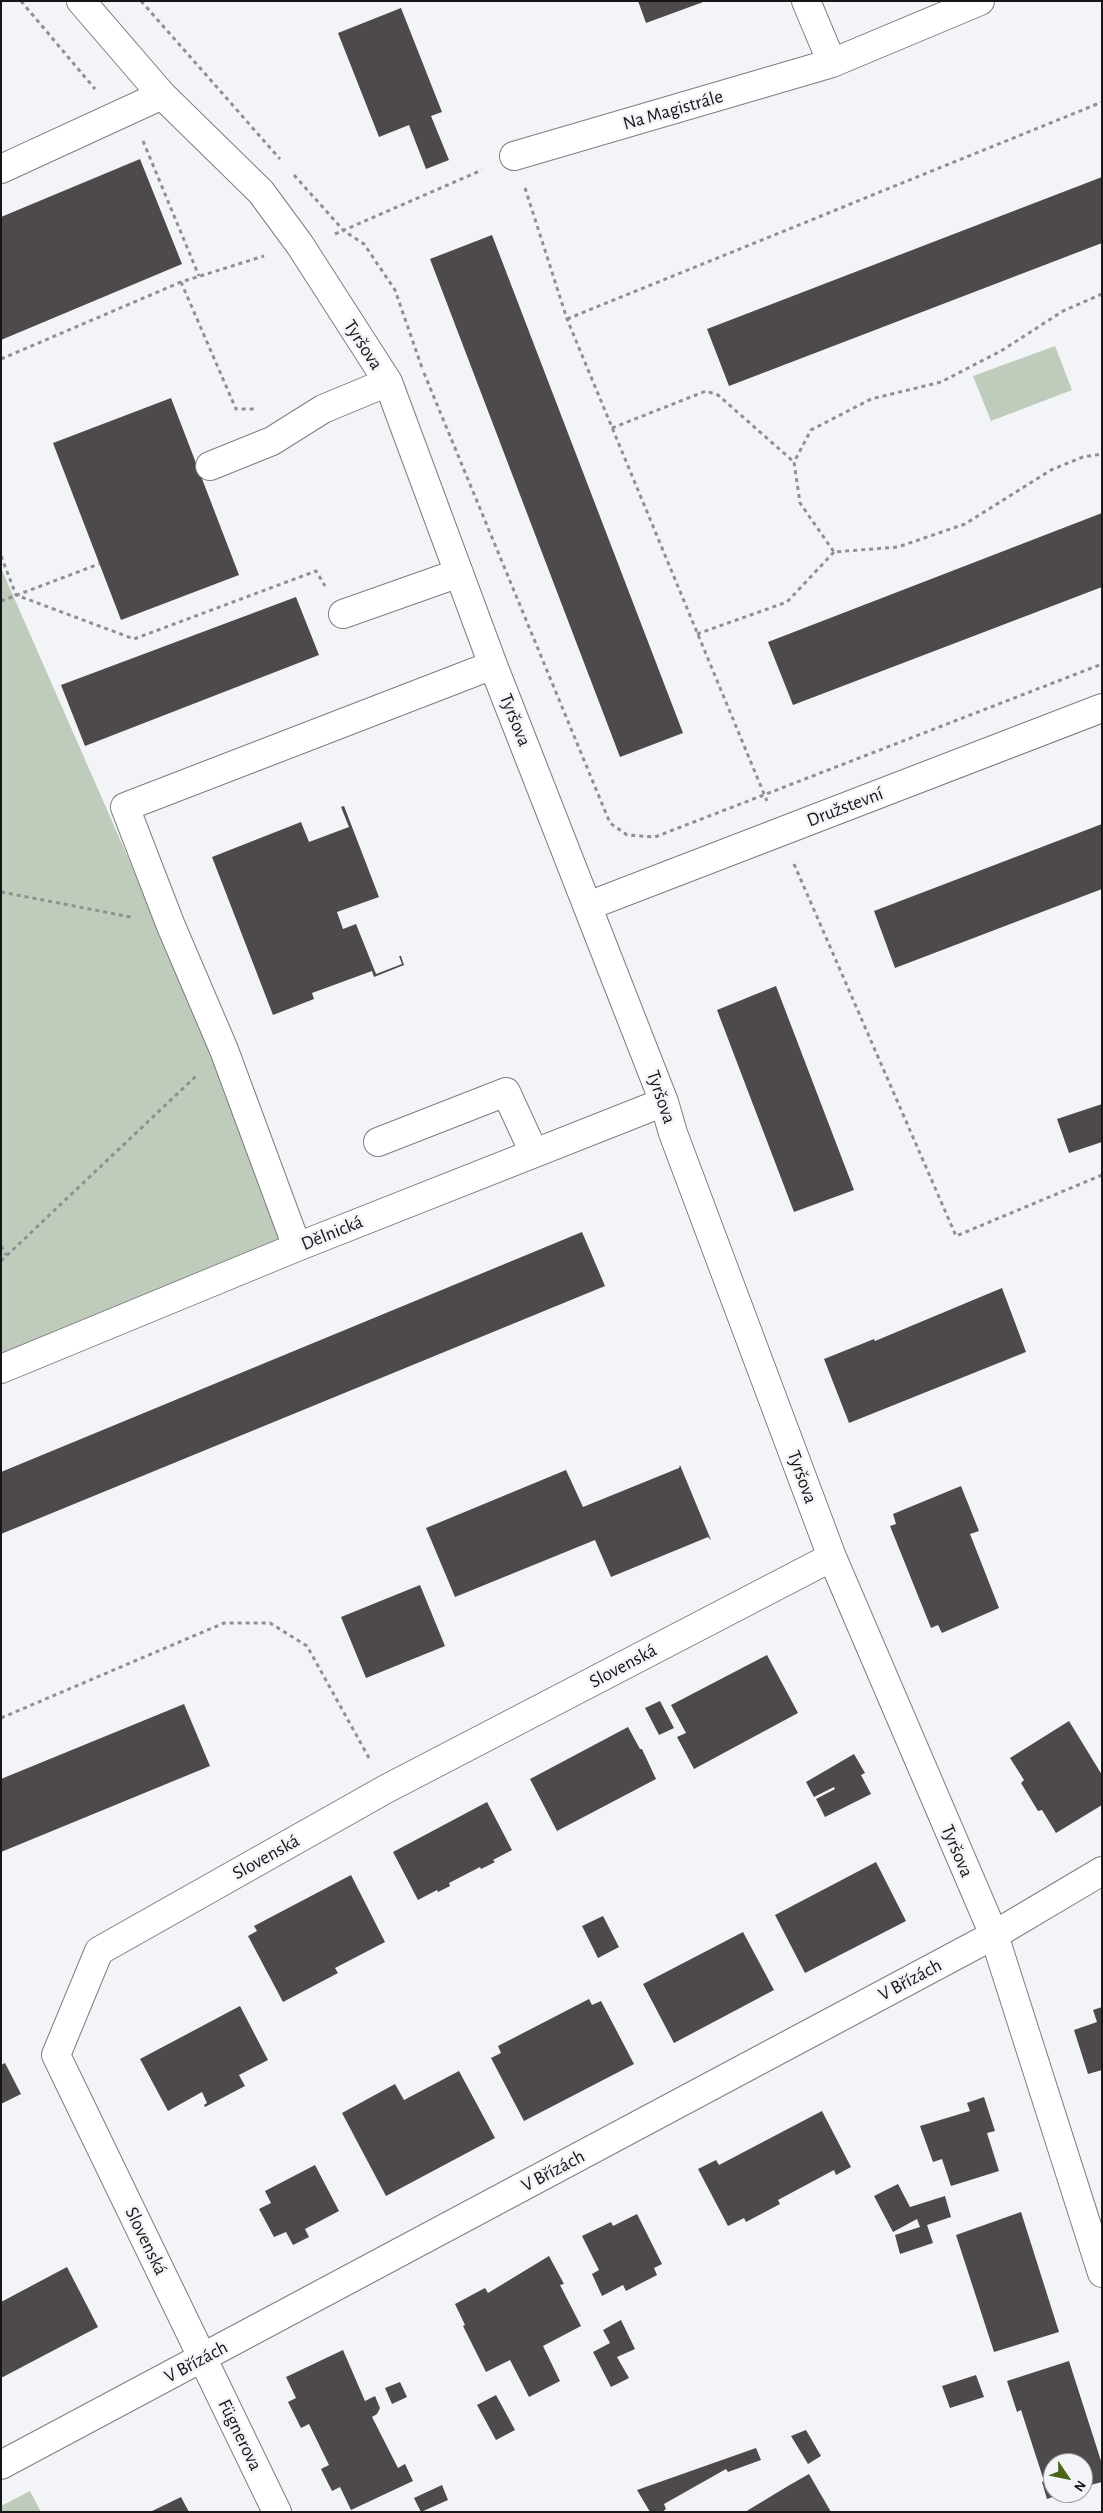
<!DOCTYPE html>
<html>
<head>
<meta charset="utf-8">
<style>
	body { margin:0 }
	#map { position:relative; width:1103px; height:2513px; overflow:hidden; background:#f2f4f7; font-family:"Alegreya Sans",sans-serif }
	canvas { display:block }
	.frame { position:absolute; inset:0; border:2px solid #151617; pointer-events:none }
	.north { position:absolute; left:1043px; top:2453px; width:50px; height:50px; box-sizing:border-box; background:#f2f4f7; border:1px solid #9a9b9d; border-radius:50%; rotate:124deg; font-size:14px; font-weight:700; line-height:20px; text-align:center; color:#151617 }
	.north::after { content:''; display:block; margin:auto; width:18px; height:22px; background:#496518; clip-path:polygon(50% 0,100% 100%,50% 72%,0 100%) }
</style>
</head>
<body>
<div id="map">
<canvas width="1103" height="2513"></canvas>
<div class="frame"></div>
<div class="north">N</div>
</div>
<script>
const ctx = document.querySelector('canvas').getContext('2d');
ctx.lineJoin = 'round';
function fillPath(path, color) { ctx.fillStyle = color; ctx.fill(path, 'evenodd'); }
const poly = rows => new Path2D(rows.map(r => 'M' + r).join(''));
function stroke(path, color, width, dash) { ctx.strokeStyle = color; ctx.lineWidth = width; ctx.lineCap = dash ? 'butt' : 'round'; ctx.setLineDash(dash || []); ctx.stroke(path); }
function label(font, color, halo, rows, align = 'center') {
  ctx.font = font + ' "Alegreya Sans",sans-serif'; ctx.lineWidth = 5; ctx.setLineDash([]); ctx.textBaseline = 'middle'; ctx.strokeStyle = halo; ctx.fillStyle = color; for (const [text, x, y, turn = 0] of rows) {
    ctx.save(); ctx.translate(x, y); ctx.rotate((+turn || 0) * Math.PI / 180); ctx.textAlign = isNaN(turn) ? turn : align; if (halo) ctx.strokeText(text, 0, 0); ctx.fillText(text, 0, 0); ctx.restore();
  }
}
fillPath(poly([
	[1055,346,1072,390,991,421,973,376],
	[1,568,293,1234,1,1354],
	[30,2491,41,2512,1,2512,1,2506]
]), '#bfccbb');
fillPath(poly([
	[638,1,706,1,646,23],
	[401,8,442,112,431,116,449,160,426,169,409,125,379,137,338,33],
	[140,159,182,264,1,340,1,217],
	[1102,177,1102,243,729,386,707,329],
	[492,235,683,733,620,757,430,259],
	[171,398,239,575,121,620,53,443],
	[1102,513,1102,587,793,705,768,642],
	[296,597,319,655,85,746,61,685],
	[344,806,379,897,337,912,343,929,356,924,376,974,402,964,399,956,401,956,404,965,374,977,372,971,312,993,314,999,273,1015,212,857,301,822,309,842,349,827,341,807],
	[1102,824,1102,889,895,968,874,911],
	[776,986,854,1190,794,1212,717,1010],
	[1102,1104,1102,1142,1069,1153,1057,1119],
	[582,1232,605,1286,1,1534,1,1472],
	[1002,1288,1026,1352,849,1423,824,1359,874,1339,875,1341],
	[680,1465,711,1540,708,1537,611,1577,595,1540,455,1597,426,1528,566,1470,583,1507,679,1468],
	[961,1486,979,1531,970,1534,999,1608,942,1633,938,1625,931,1628,890,1526,896,1524,893,1514],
	[420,1585,445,1646,366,1678,341,1617],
	[767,1655,798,1713,694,1769,677,1737,686,1733,671,1705],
	[660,1701,674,1728,659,1735,645,1708],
	[184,1704,210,1766,1,1852,1,1779],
	[1069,1721,1102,1775,1102,1805,1056,1833,1042,1810,1038,1811,1021,1783,1024,1780,1010,1758],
	[628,1727,640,1749,642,1749,656,1779,557,1831,530,1779],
	[854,1754,865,1773,861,1775,871,1794,825,1817,816,1799,835,1789,834,1787,814,1797,806,1782],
	[487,1802,512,1850,493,1860,495,1862,481,1869,480,1867,449,1883,450,1886,438,1892,437,1890,418,1900,393,1852],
	[876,1862,906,1921,805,1973,775,1915],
	[351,1875,385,1942,335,1968,338,1973,283,2002,248,1936,257,1931,254,1926],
	[603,1916,619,1947,598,1958,582,1926],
	[743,1932,774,1990,674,2043,643,1984],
	[589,1999,592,2005,601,2001,634,2064,524,2121,491,2058,501,2053,498,2046],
	[240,2006,268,2060,239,2075,245,2086,205,2107,204,2105,207,2103,202,2092,168,2111,140,2059],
	[1102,2007,1102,2070,1088,2074,1074,2030,1097,2022,1093,2010],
	[5,2063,21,2094,1,2104,1,2065],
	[459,2071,495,2138,386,2196,342,2113,395,2084,404,2100],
	[984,2097,995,2131,987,2133,999,2171,951,2186,942,2159,933,2162,920,2126,970,2111,967,2103],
	[822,2111,851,2167,836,2175,834,2170,778,2200,780,2204,746,2222,744,2218,728,2226,698,2169,716,2160,719,2165],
	[315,2165,339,2211,305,2229,309,2237,293,2245,286,2232,274,2237,259,2209,271,2203,265,2191],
	[898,2184,910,2207,945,2196,951,2217,927,2225,933,2243,900,2254,895,2235,920,2227,917,2219,893,2232,874,2196],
	[1021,2212,1059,2332,994,2352,956,2235],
	[637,2214,662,2264,654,2268,657,2275,626,2291,623,2285,602,2296,592,2274,599,2270,582,2236,611,2222,613,2226],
	[549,2256,564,2284,560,2285,581,2326,543,2346,560,2381,529,2397,510,2360,486,2372,463,2326,465,2325,455,2304,485,2288,488,2293],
	[67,2267,98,2327,1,2378,1,2302],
	[621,2320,635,2349,617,2357,629,2378,611,2387,593,2352,610,2343,603,2330],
	[343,2350,365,2401,375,2396,380,2408,377,2414,372,2417,398,2468,405,2464,413,2481,351,2510,340,2487,332,2491,321,2469,329,2465,309,2424,301,2428,288,2402,296,2398,286,2377],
	[1069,2361,1102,2464,1102,2482,1083,2487,1083,2463,1053,2463,1053,2493,1064,2493,1047,2499,1042,2482,1044,2481,1021,2410,1017,2412,1007,2381],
	[976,2375,984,2397,950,2408,942,2386],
	[400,2382,407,2397,392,2404,385,2388],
	[496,2395,515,2430,496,2440,477,2405],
	[806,2430,821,2456,808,2464,791,2436],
	[756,2448,761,2460,728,2472,726,2469,664,2504,666,2509,662,2512,650,2512,637,2490],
	[809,2474,831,2512,745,2512,788,2486],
	[442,2485,448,2500,421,2512,414,2498],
	[181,2497,189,2512,150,2512]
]), '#4e4a4c');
const minor = poly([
	[81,1,162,95,261,192,300,245,388,382,493,665,664,1102,673,1133,832,1557,994,1935,1102,2273],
	[806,1,832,63],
	[514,156,832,63,980,1],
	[1,169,162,95],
	[210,466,272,441,323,409,388,382],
	[343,614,459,573],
	[588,906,1102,708],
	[378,1142,506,1092,534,1153],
	[297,1247,224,1050,171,926,125,807,493,665],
	[1,1369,297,1247,664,1102],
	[1,2465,994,1935,1102,1871],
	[277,2512,56,2055,99,1951,386,1789,832,1557]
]);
stroke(minor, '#7c7e81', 30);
stroke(poly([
	[21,1,95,89],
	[141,1,280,159],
	[143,141,199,276],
	[294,175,344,231,364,244,395,290,422,368],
	[525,188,567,319,767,801],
	[335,234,482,170],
	[181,282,236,409,255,409],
	[1102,294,1063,311,1001,351,941,382,871,399,811,430,794,462,800,503,834,552,898,547,965,524,1051,470,1083,457,1102,454],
	[567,319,1102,102],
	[1,359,181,282,264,256],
	[424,373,610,823,627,835,655,837,1102,664],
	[612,428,706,391,718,395,794,462],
	[1,556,16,595,134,639,316,571,325,586],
	[1,601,99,564],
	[697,634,787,602,834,552],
	[794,864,956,1236,1102,1175],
	[1,892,131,917],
	[1,1246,6,1255],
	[1,1261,196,1076],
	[1,1718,224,1623,270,1623,307,1646,369,1758]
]), '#8f9092', 3, [4, 4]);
stroke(minor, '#fff', 28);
label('19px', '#151617', '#f2f4f7', [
	["Na Magistrále",673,110,-16],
	["Tyršova",363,345,57],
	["Tyršova",515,720,68],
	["Družstevní",845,807,-21],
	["Tyršova",661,1097,71],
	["Dělnická",332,1233,-22],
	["Tyršova",802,1477,70],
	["Slovenská",623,1666,-28],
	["Tyršova",957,1851,67],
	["Slovenská",266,1857,-29],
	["V Břízách",910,1980,-28],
	["V Břízách",553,2171,-28],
	["Slovenská",146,2241,64],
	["V Břízách",196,2362,-28],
	["Fügnerova",240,2435,64]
]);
</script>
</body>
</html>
